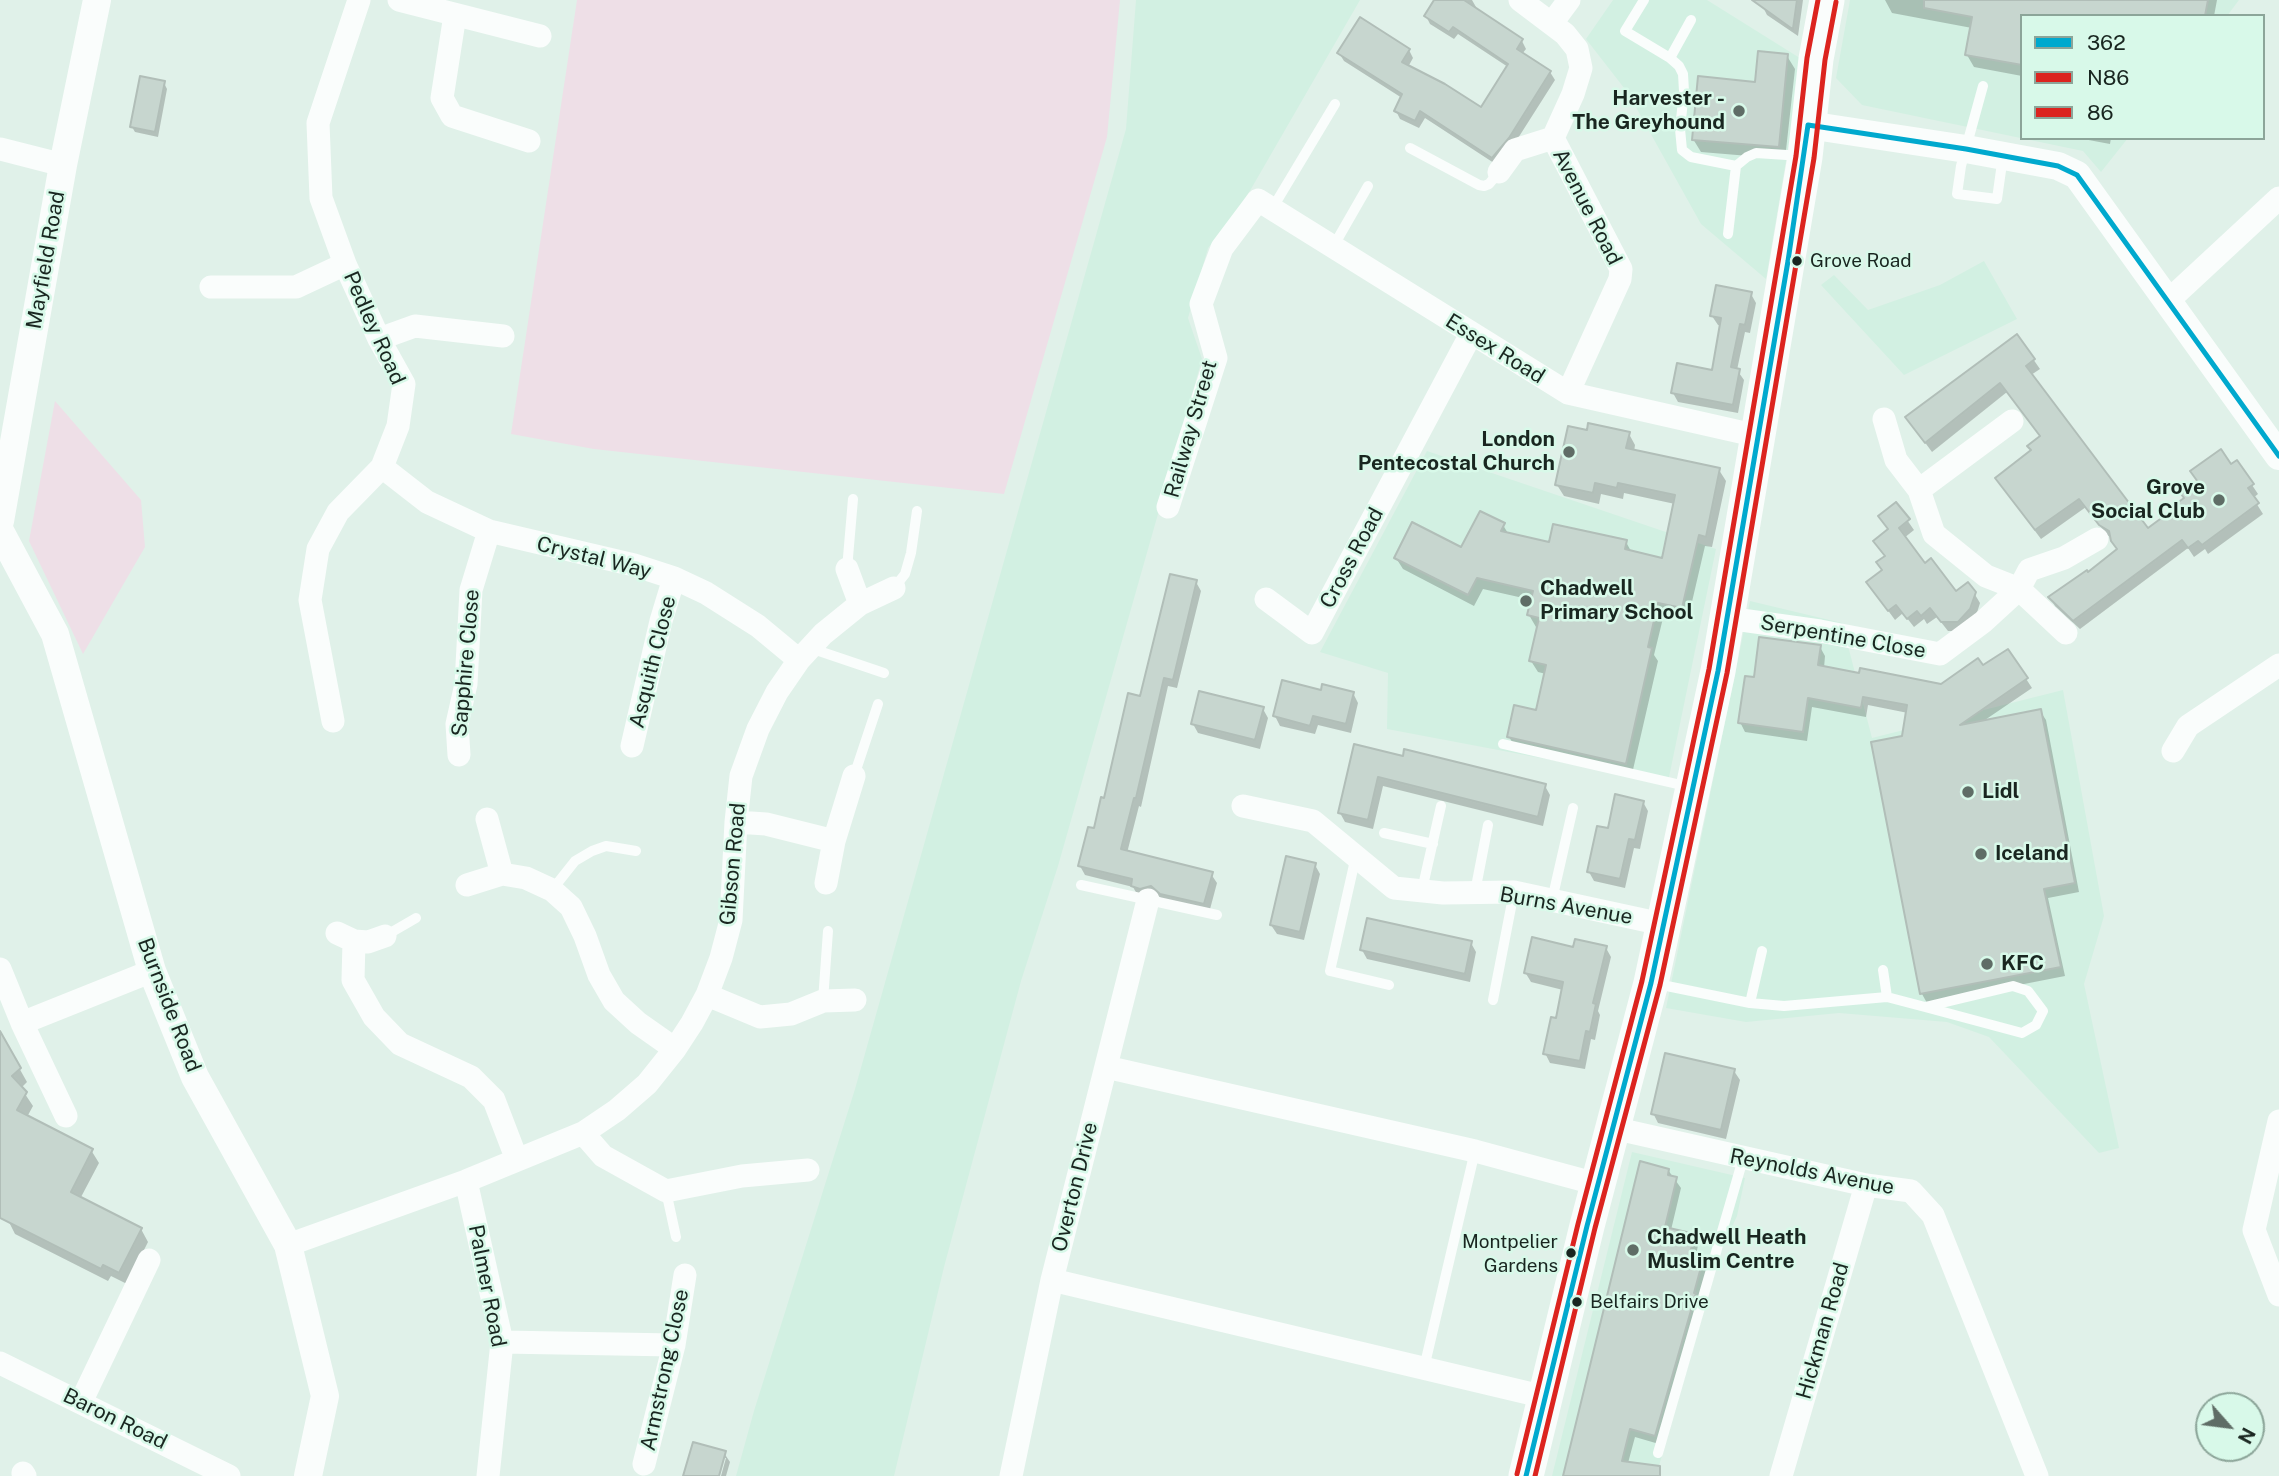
<!DOCTYPE html>
<html>
<head>
<meta charset="utf-8">
<style>
	body { margin:0 }
	#map { position:relative; width:2279px; height:1476px; overflow:hidden; background:#e0f1e9; font-family:"Public Sans",sans-serif }
	canvas { display:block }
	.legend { position:absolute; left:2020px; top:14px; width:245px; height:126px; box-sizing:border-box; background:#d8f9e9; border:2px solid #8ca599; margin:0; padding:9px 12px; list-style:none; font-size:21px; color:#192620 }
	.legend li { display:flex; align-items:center; gap:14px; height:35px }
	.legend b { width:35px; border:2px solid #8ca599 }
	.north { position:absolute; left:2195px; top:1392px; width:70px; height:70px; box-sizing:border-box; background:#d8f9e9; border:2px solid #8ca599; border-radius:50%; rotate:118deg; font-size:19px; font-weight:700; line-height:28px; text-align:center; color:#192620 }
	.north::after { content:''; display:block; margin:auto; width:24px; height:32px; background:#5f6d66; clip-path:polygon(50% 0,100% 100%,50% 72%,0 100%) }
</style>
</head>
<body>
<div id="map">
<canvas width="2279" height="1476"></canvas>
<ul class="legend">
<li><b style="height:9px;background:#00a9ce"></b>362</li>
<li><b style="height:9px;background:#dc241f"></b>N86</li>
<li><b style="height:9px;background:#dc241f"></b>86</li>
</ul>
<div class="north">N</div>
</div>
<script>
const ctx = document.querySelector('canvas').getContext('2d');
ctx.lineJoin = 'round';
function fillPath(path, color) { ctx.fillStyle = color; ctx.fill(path, 'evenodd'); }
const poly = rows => new Path2D(rows.map(r => 'M' + r).join(''));
function stroke(path, color, width, dash) { ctx.strokeStyle = color; ctx.lineWidth = width; ctx.lineCap = dash ? 'butt' : 'round'; ctx.setLineDash(dash || []); ctx.stroke(path); }
function label(font, color, halo, rows, align = 'center') {
  ctx.font = font + ' "Public Sans",sans-serif'; ctx.lineWidth = 5; ctx.setLineDash([]); ctx.textBaseline = 'middle'; ctx.strokeStyle = halo; ctx.fillStyle = color; for (const [text, x, y, turn = 0] of rows) {
    ctx.save(); ctx.translate(x, y); ctx.rotate((+turn || 0) * Math.PI / 180); ctx.textAlign = isNaN(turn) ? turn : align; if (halo) ctx.strokeText(text, 0, 0); ctx.fillText(text, 0, 0); ctx.restore();
  }
}
fillPath(poly([
	[1136,0,1360,0,1251,189,1232,219,1208,248,1188,318,1202,359,1058,866,1021,981,944,1267,894,1476,736,1476,754,1411,855,1089,1126,129],
	[1613,0,1707,0,1803,60,1766,279,1701,224,1628,93,1586,39],
	[1850,0,2239,0,2227,16,2022,16,2022,138,2128,138,2101,172,2083,151,1862,105,1836,78],
	[1984,261,2017,319,1904,375,1821,285,1834,275,1868,310,1940,285],
	[1427,451,1716,549,1668,782,1387,729,1388,673,1320,652],
	[1750,601,1842,623,1872,738,2063,690,2104,916,2084,984,2119,1148,2099,1153,1989,1037,1947,1022,1839,1013,1746,1022,1666,1008],
	[1632,1152,1745,1178,1737,1216,1723,1246,1656,1476,1552,1476]
]), '#d2f0e2');
fillPath(poly([
	[577,0,1120,0,1107,137,1004,494,594,449,511,434],
	[55,401,141,500,145,547,83,654,29,541]
]), '#eedfe7');
fillPath(poly([
	[1436,0,1472,0,1476,7,1474,9,1522,41,1526,49,1522,54,1550,72,1555,80,1513,146,1497,165,1425,118,1419,128,1400,119,1396,111,1402,98,1344,61,1339,53,1409,50,1413,58,1408,67,1481,109,1508,67,1458,34,1454,39,1430,24,1426,16],
	[1763,0,1803,0,1798,36,1767,15,1762,5],
	[1885,0,2217,0,2214,16,2022,16,2022,76,1974,67,1967,55,1972,28,1892,13],
	[1787,56,1795,69,1785,159,1701,152,1693,139],
	[164,83,167,89,158,137,135,132,132,127],
	[2078,138,2111,138,2110,144],
	[1751,294,1756,303,1750,333,1745,332,1737,370,1744,380,1738,413,1678,402,1673,393,1713,372,1722,326,1718,325,1712,316],
	[2017,336,2040,369,2031,375,2148,530,2230,466,2252,485,2258,494,2253,498,2263,514,2208,554,2205,549,2194,557,2188,548,2080,629,2055,606,2050,597,2088,575,2118,550,2112,538,2107,535,2086,507,2041,539,2003,488,2041,437,2007,392,1932,452,1907,418],
	[1588,433,1629,434,1635,445,1634,452,1719,470,1726,481,1712,547,1705,546,1688,619,1664,614,1654,655,1658,661,1632,774,1516,748,1509,737,1537,712,1546,674,1538,672,1531,661,1538,627,1536,627,1529,615,1532,600,1483,589,1474,606,1403,569,1396,558,1462,549,1503,525,1509,535,1550,544,1626,542,1632,553,1663,560,1675,504,1624,493,1623,499,1601,494,1599,504,1564,496,1557,485],
	[1896,504,1914,530,1904,538,1925,565,1956,593,1974,593,1980,603,1975,619,1963,631,1948,631,1937,617,1927,624,1924,619,1914,627,1903,613,1895,620,1868,583,1883,571],
	[1196,582,1201,591,1177,688,1168,686,1141,807,1139,806,1127,853,1211,874,1217,883,1209,913,1167,903,1157,895,1138,896,1133,887,1085,875,1080,866,1095,830,1142,698],
	[1820,647,1825,656,1824,668,1941,686,1983,668,2008,651,2032,688,1982,722,2040,711,2046,720,2079,892,2048,898,2065,976,1927,1003,1922,994,1903,738,1908,713,1868,705,1866,717,1812,707,1807,741,1745,732,1740,722,1755,679],
	[1322,692,1353,693,1358,703,1351,733,1318,725,1315,734,1280,726,1275,716],
	[1263,709,1268,718,1260,749,1198,733,1193,724],
	[1355,747,1545,786,1550,795,1543,826,1383,786,1373,829,1345,822,1340,813],
	[1643,802,1648,811,1640,849,1634,848,1625,888,1594,881,1589,872,1609,830],
	[1315,865,1320,874,1304,940,1277,934,1271,925],
	[1471,943,1476,952,1470,982,1367,959,1362,950],
	[1606,948,1611,957,1598,1011,1600,1015,1595,1040,1591,1039,1585,1069,1550,1063,1545,1053,1557,1020,1563,990,1531,982,1525,972,1575,949],
	[0,1034,27,1082,21,1088,33,1106,27,1117,91,1150,99,1163,80,1199,141,1229,148,1242,127,1284,111,1276,108,1281,15,1234,8,1220,0,1216],
	[1734,1071,1740,1080,1726,1139,1658,1123,1653,1113],
	[1668,1170,1681,1188,1671,1230,1693,1236,1698,1245,1696,1256,1703,1258,1708,1266,1659,1444,1635,1437,1628,1463,1652,1476,1565,1476],
	[724,1453,730,1462,726,1476,721,1476,726,1458,722,1458,717,1476,685,1476]
]), '#0003');
const building = poly([
	[1434,0,1464,0,1523,39,1517,49,1551,71,1509,138,1492,158,1420,111,1415,121,1394,111,1402,94,1337,53,1360,17,1410,49,1402,62,1445,84,1481,107,1508,64,1453,27,1449,32,1424,16,1434,0],
	[1752,0,1797,0,1793,29,1791,28,1752,0],
	[1924,0,2208,0,2205,16,2022,16,2022,65,1965,55,1972,17,1924,8,1924,0],
	[1758,51,1788,54,1779,147,1692,140,1698,76,1755,82,1758,51],
	[140,76,165,81,155,132,130,127,140,76],
	[1716,285,1752,292,1745,325,1740,324,1731,367,1740,369,1733,405,1671,393,1677,363,1712,370,1721,318,1710,316,1716,285],
	[2017,334,2035,359,2026,366,2148,528,2175,508,2173,506,2184,498,2181,494,2198,482,2190,471,2221,449,2231,464,2237,460,2254,484,2248,488,2259,503,2202,545,2198,541,2188,548,2182,540,2073,621,2048,597,2087,570,2088,572,2117,549,2111,541,2109,531,2099,525,2079,499,2035,530,1995,478,2031,450,2027,446,2040,436,2000,383,1925,443,1905,417,2017,334],
	[1588,423,1630,432,1626,448,1720,468,1706,537,1699,535,1682,608,1658,603,1648,647,1652,648,1626,764,1507,737,1514,705,1536,710,1546,665,1529,661,1539,618,1527,615,1533,591,1477,578,1468,595,1394,558,1412,522,1461,547,1480,511,1505,523,1501,531,1549,542,1553,524,1627,540,1625,549,1662,558,1675,495,1618,483,1617,488,1595,483,1593,493,1555,485,1568,426,1587,430,1588,423],
	[1896,502,1910,519,1899,528,1925,563,1931,558,1956,591,1968,582,1976,592,1970,609,1958,622,1941,622,1930,608,1921,616,1917,611,1907,619,1896,605,1888,611,1866,582,1882,570,1876,562,1885,556,1873,541,1888,529,1878,516,1896,502],
	[1170,574,1197,580,1173,680,1164,678,1136,798,1134,798,1121,849,1213,872,1204,904,1160,894,1151,886,1140,889,1131,886,1132,879,1078,866,1088,827,1094,828,1101,797,1104,798,1128,693,1140,696,1170,574],
	[1759,637,1821,645,1818,665,1859,673,1860,668,1941,684,1978,658,1983,665,2008,649,2028,678,1960,725,2041,709,2075,883,2044,889,2061,967,1920,994,1871,742,1902,736,1907,705,1863,697,1861,708,1808,698,1803,732,1738,723,1745,676,1754,677,1759,637],
	[1282,680,1321,690,1322,684,1354,692,1346,724,1313,716,1310,726,1273,716,1282,680],
	[1199,691,1264,707,1255,740,1191,724,1199,691],
	[1354,744,1403,756,1404,749,1546,784,1538,817,1378,777,1368,820,1338,813,1354,744],
	[1615,794,1644,801,1635,840,1629,839,1620,879,1587,872,1597,826,1608,828,1615,794],
	[1286,856,1316,863,1300,932,1270,925,1286,856],
	[1367,918,1472,941,1465,974,1360,950,1367,918],
	[1532,937,1573,947,1575,939,1607,946,1593,1003,1596,1004,1590,1032,1586,1031,1580,1061,1543,1054,1551,1017,1556,1018,1563,982,1524,973,1532,937],
	[0,1031,21,1068,12,1076,27,1092,17,1110,93,1149,71,1192,142,1228,119,1273,103,1265,101,1269,0,1218,0,1031],
	[1665,1053,1735,1069,1721,1130,1651,1114,1665,1053],
	[1640,1161,1669,1169,1668,1175,1677,1177,1665,1227,1695,1234,1690,1253,1704,1256,1694,1293,1696,1293,1655,1436,1630,1429,1622,1461,1660,1466,1660,1476,1563,1476,1640,1161],
	[693,1442,726,1451,719,1476,683,1476,693,1442]
]);
fillPath(building, '#c7d6cf');
stroke(building, '#b1beb8', 2);
stroke(poly([
	[1644,0,1625,31,1670,58,1679,66,1683,74,1684,91,1680,129,1682,150,1691,157,1736,166],
	[1670,58,1691,20],
	[1983,86,1961,166,1957,194,1997,199,2003,156],
	[1410,148,1479,185,1484,186,1489,184,1499,172],
	[1272,209,1335,104],
	[1728,234,1736,166,1747,157,1756,153,1802,156],
	[1333,247,1368,186],
	[847,569,853,499],
	[894,588,905,574,911,553,917,511],
	[810,648,884,673],
	[1503,744,1690,787],
	[854,776,878,704],
	[1384,833,1433,844],
	[1356,856,1330,971,1389,985],
	[1081,885,1217,915],
	[552,890,575,861,592,851,606,846,636,851],
	[1422,890,1441,806],
	[1475,892,1488,825],
	[1552,900,1573,808],
	[385,936,416,918],
	[1657,984,1750,1003,1784,1006,1887,997,1883,970],
	[1887,997,1925,1007,2022,1033,2036,1025,2043,1011,2028,991,2013,986,1925,1007],
	[1493,1000,1514,892],
	[823,1001,828,931],
	[1750,1003,1762,951],
	[666,1191,676,1237],
	[1424,1368,1475,1151],
	[1658,1453,1743,1159]
]), '#fafdfc', 10);
stroke(poly([
	[399,0,540,36],
	[1520,0,1565,34,1577,49,1581,68,1573,94,1553,138],
	[455,15,442,98,452,116,529,141],
	[1552,23,1569,0],
	[1553,138,1621,269,1620,279,1568,393],
	[0,149,63,165],
	[1499,172,1515,150,1553,138],
	[211,287,296,287,345,264],
	[2168,301,2279,198],
	[379,339,415,326,503,336],
	[1884,419,1896,460,1919,490],
	[2012,421,1919,490,1934,534,1986,576,2019,589,2066,633],
	[382,467,427,502,489,531,634,565,674,578,706,593,758,626,799,660],
	[1168,507,1216,358,1201,304,1222,248,1258,200,1568,393,1758,436],
	[847,569,860,604],
	[1266,599,1312,633,1471,334],
	[1727,618,1820,631,1940,654,1983,622,2019,589,2029,570,2064,558,2097,539],
	[333,721,310,600,318,549,338,512,382,467,398,426,404,384,379,339,345,264,321,198,318,123,359,0],
	[632,746,661,621,674,578],
	[2173,751,2188,726,2279,665],
	[459,755,457,724,466,684,471,590,489,531],
	[1243,806,1313,821,1394,888,1443,893,1514,892,1662,924],
	[487,819,502,874],
	[736,822,766,824,834,841],
	[826,883,834,841,854,776],
	[467,885,502,874,526,878,552,890,571,907,585,936,599,975,614,1001,638,1023,675,1049],
	[337,933,354,941,368,942,385,936],
	[354,941,353,980,374,1017,400,1044,471,1077,494,1100,517,1160],
	[0,969,22,1023,66,1116],
	[707,995,760,1017,791,1014,823,1001,855,1000],
	[22,1023,152,971],
	[1106,1067,1475,1151,1597,1184],
	[2279,1121,2254,1230,2279,1295],
	[1613,1128,1866,1185,1911,1191,1933,1215,2037,1476],
	[583,1133,603,1156,666,1191,742,1176,808,1170],
	[466,1181,502,1342,488,1476],
	[288,1245,466,1181,583,1133,617,1110,647,1084,675,1049,692,1023,707,995,721,958,731,920,736,822,741,776,758,729,777,692,799,660,823,634,860,604,894,588],
	[1052,1280,1545,1397],
	[502,1342,674,1345],
	[0,1363,229,1476],
	[81,1402,149,1260],
	[644,1464,674,1345,685,1275],
	[23,1473,25,1476],
	[1011,1476,1052,1280,1148,900],
	[1781,1476,1866,1185]
]), '#fafdfc', 23);
stroke(poly([
	[1808,125,1966,149,2058,166,2077,175,2279,456],
	[0,521,63,165,97,0],
	[0,531,55,634,152,971,195,1077,288,1245,325,1396,308,1476]
]), '#fafdfc', 28);
stroke(poly([
	[1526,1476,1587,1226,1651,983,1718,671,1805,157,1816,59,1827,0]
]), '#fafdfc', 35);
stroke(poly([
	[1808,125,1966,149,2058,166,2077,175,2279,456],
	[1526,1476,1587,1226,1651,983,1718,671,1788,261,1808,125]
]), '#00a9ce', 5);
stroke(poly([
	[1535,1476,1595,1228,1660,985,1727,673,1814,158,1825,60,1836,2]
]), '#dc241f', 5);
stroke(poly([
	[1517,1474,1578,1224,1642,981,1709,669,1796,156,1807,58,1818,0]
]), '#dc241f', 5);
for (const [x, y, r, color] of [
	[1739,111,7,"#5f6d66"],
	[1797,261,6,"#192620"],
	[1569,452,7,"#5f6d66"],
	[2219,500,7,"#5f6d66"],
	[1526,601,7,"#5f6d66"],
	[1968,792,7,"#5f6d66"],
	[1981,854,7,"#5f6d66"],
	[1987,964,7,"#5f6d66"],
	[1633,1250,7,"#5f6d66"],
	[1571,1253,6,"#192620"],
	[1577,1302,6,"#192620"]
]) { const dot = new Path2D(); dot.arc(x, y, r, 0, 2 * Math.PI); ctx.fillStyle = color; ctx.fill(dot); stroke(dot, '#d8f9e9', 2.5); }
label('19px', '#192620', '#d8f9e9', [
	["Grove Road",1810,261],
	["Montpelier",1558,1242,"right"],
	["Gardens",1558,1266,"right"],
	["Belfairs Drive",1590,1302]
], 'left');
label('bold 21px', '#192620', '#d8f9e9', [
	["Harvester -",1725,99,"right"],
	["The Greyhound",1725,123,"right"],
	["London",1555,440,"right"],
	["Pentecostal Church",1555,464,"right"],
	["Grove",2205,488,"right"],
	["Social Club",2205,512,"right"],
	["Chadwell",1540,589],
	["Primary School",1540,613],
	["Lidl",1982,792],
	["Iceland",1995,854],
	["KFC",2001,964],
	["Chadwell Heath",1647,1238],
	["Muslim Centre",1647,1262]
], 'left');
label('21px', '#192620', '#d8f9e9', [
	["Avenue Road",1587,207,63],
	["Mayfield Road",46,260,-80],
	["Pedley Road",374,328,66],
	["Essex Road",1495,349,32],
	["Railway Street",1191,429,-74],
	["Crystal Way",594,558,14],
	["Cross Road",1352,558,-62],
	["Serpentine Close",1843,637,10],
	["Asquith Close",653,662,-76],
	["Sapphire Close",466,663,-85],
	["Gibson Road",733,864,-85],
	["Burns Avenue",1566,906,10],
	["Burnside Road",169,1005,69],
	["Reynolds Avenue",1812,1172,11],
	["Overton Drive",1075,1187,-76],
	["Palmer Road",487,1286,79],
	["Hickman Road",1823,1331,-74],
	["Armstrong Close",665,1370,-78],
	["Baron Road",115,1419,26]
]);
</script>
</body>
</html>
